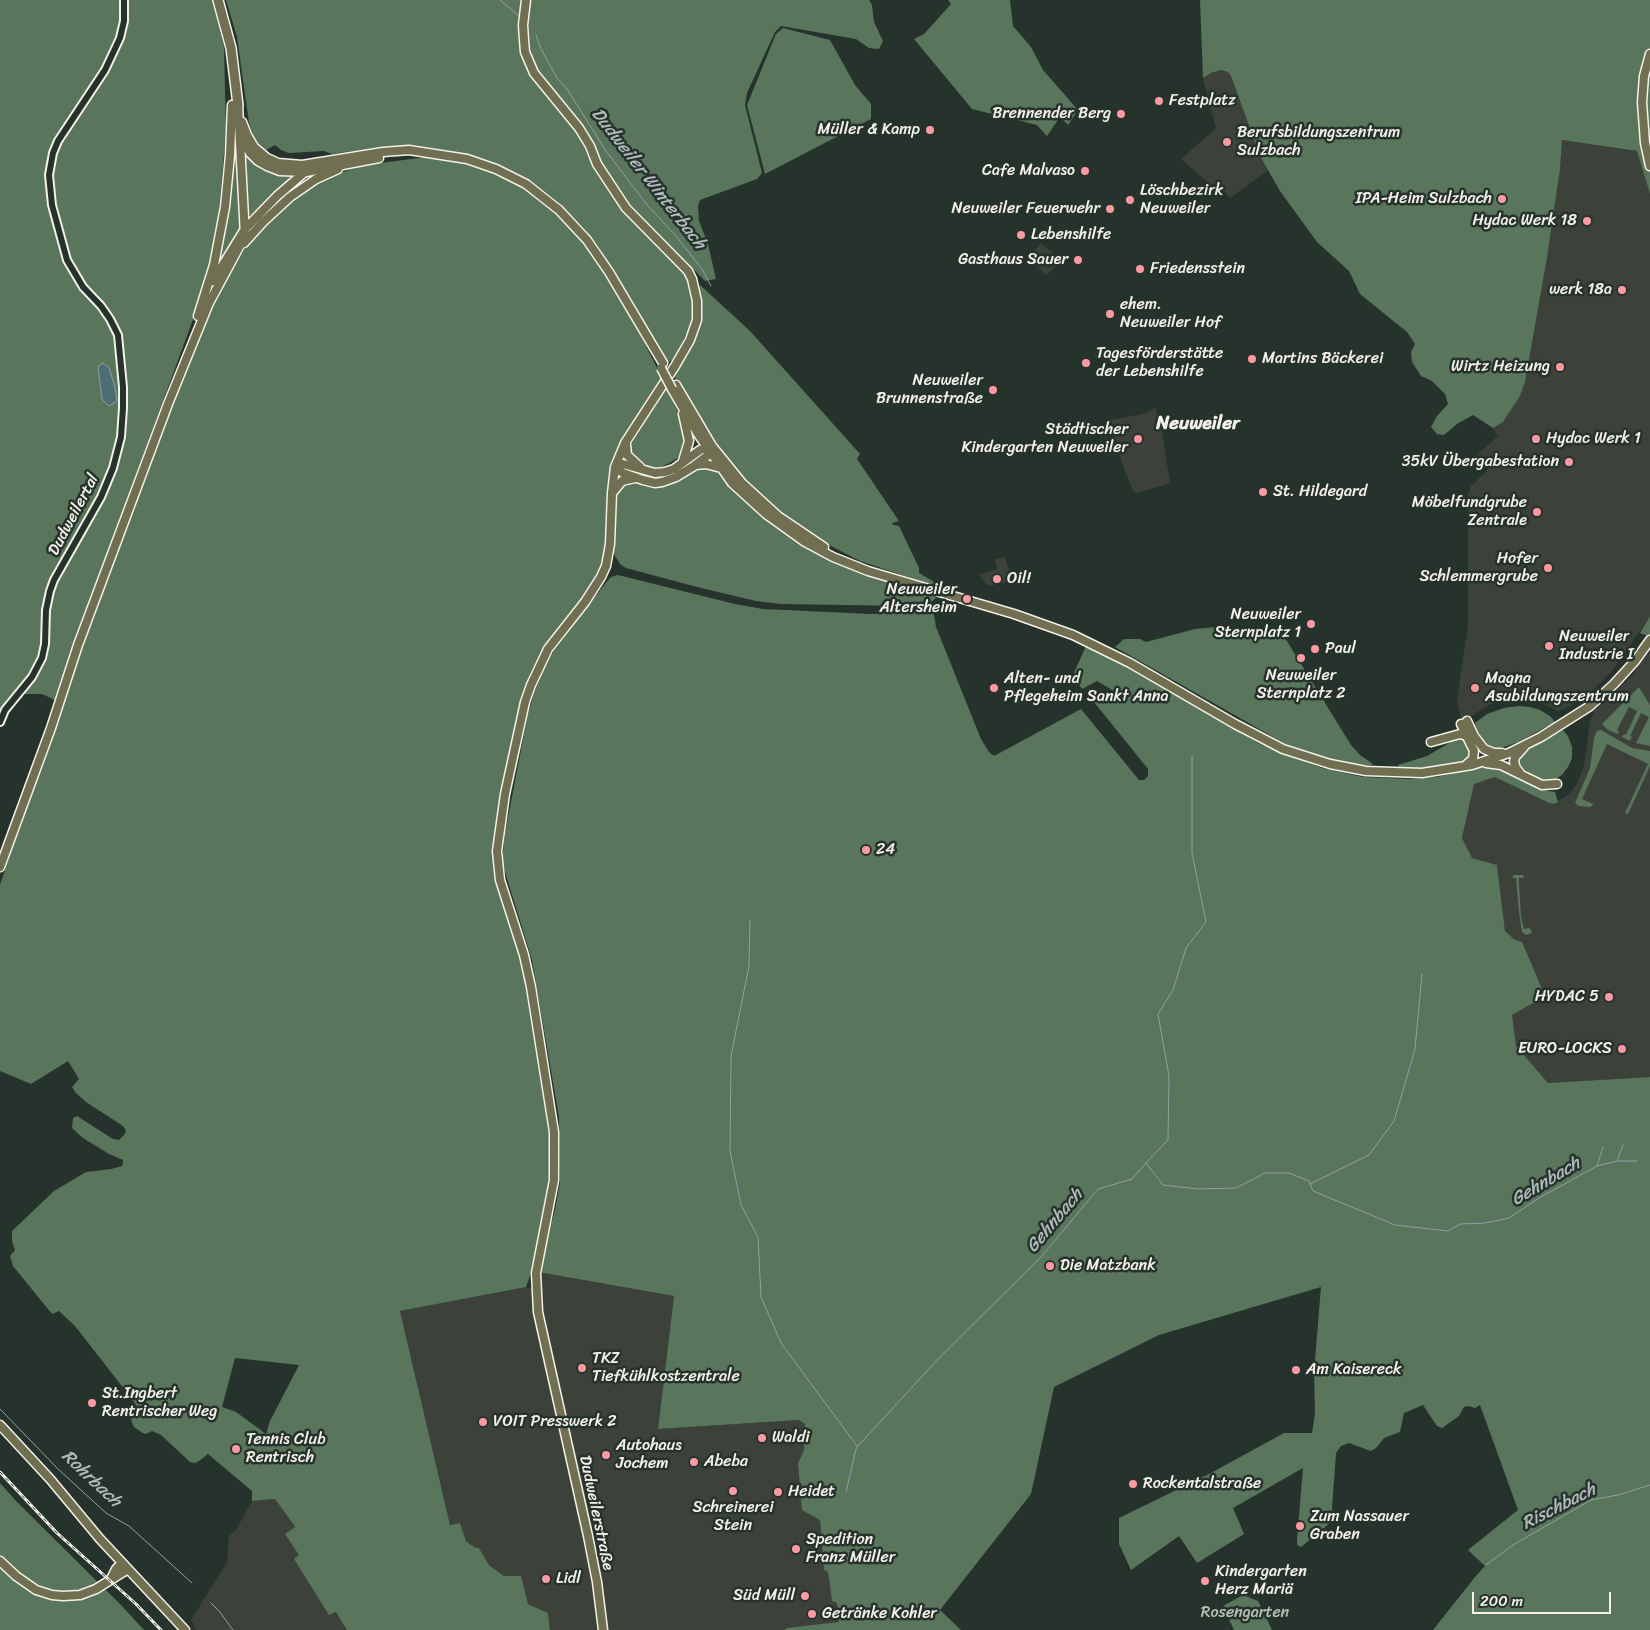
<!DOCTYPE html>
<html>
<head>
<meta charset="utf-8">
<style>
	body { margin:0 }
	#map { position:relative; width:1650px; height:1630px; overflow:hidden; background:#26332d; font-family:Sriracha,sans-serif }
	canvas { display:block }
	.scale { position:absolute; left:1472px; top:1592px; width:139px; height:22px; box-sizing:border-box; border:2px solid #f4f1e8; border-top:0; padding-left:6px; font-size:15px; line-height:18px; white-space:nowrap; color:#f4f1e8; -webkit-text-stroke:4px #26332d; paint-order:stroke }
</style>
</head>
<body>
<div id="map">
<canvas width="1650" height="1630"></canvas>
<div class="scale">200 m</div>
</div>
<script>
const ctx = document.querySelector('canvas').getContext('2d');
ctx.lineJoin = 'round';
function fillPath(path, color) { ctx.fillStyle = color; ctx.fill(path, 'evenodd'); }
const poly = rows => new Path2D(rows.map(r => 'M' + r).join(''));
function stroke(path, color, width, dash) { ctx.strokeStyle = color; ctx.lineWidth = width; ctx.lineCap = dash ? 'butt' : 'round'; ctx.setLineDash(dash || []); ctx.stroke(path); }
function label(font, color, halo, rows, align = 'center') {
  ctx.font = font + ' Sriracha,sans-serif'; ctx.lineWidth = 5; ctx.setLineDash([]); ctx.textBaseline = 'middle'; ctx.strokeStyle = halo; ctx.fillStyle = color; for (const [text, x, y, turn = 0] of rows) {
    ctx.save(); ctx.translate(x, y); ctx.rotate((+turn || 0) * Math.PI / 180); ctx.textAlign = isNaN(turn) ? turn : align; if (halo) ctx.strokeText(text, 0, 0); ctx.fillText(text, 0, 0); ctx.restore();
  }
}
fillPath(poly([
	[1221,70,1228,72,1231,76,1260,156,1268,170,1230,198,1220,186,1209,183,1181,159,1216,128,1203,78,1211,73],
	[1562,140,1637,151,1650,194,1650,616,1613,670,1594,689,1568,707,1559,711,1532,699,1517,697,1501,699,1483,708,1462,723,1457,700,1468,625,1468,494,1471,486,1486,472,1488,468,1478,454,1498,436,1493,428,1503,422,1520,396,1525,382,1547,258,1560,169],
	[1041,243,1062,261,1046,275,1035,264,1038,260,1032,254],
	[1155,408,1160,419,1170,483,1137,493,1134,492,1126,474,1109,423,1111,420,1143,414],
	[1005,557,1012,581,988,586,979,575,997,569,995,559],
	[1650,650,1650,1077,1548,1083,1516,1046,1511,1015,1545,996,1515,940,1505,931,1497,865,1472,858,1462,838,1474,784,1495,777,1549,803,1554,804,1570,793,1577,783,1584,766,1590,722,1594,711,1631,677],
	[538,1272,674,1296,658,1429,799,1420,805,1424,804,1450,798,1463,820,1520,824,1570,828,1571,832,1601,837,1603,839,1623,787,1628,784,1630,550,1630,548,1613,528,1604,521,1576,504,1576,489,1565,479,1548,474,1547,466,1541,460,1523,450,1526,400,1311,526,1287,540,1290],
	[275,1499,295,1528,351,1630,196,1630,191,1620,227,1562,229,1536,236,1530,252,1501]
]), '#3c423a');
fillPath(poly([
	[0,0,213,0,224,47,226,130,219,212,212,253,202,295,89,602,55,700,42,694,14,694,8,701,0,716],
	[226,0,523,0,520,36,522,52,527,69,538,85,569,119,586,147,601,179,616,200,687,275,692,290,693,314,690,327,673,360,667,363,632,300,596,243,582,226,553,198,537,186,505,168,470,155,414,145,381,147,332,154,324,151,289,153,281,150,275,145,266,150,258,143,253,135,249,123,237,37],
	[531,0,869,0,872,5,874,22,883,41,879,49,869,48,856,39,781,26,775,32,747,93,745,105,762,173,757,179,700,200,698,206,699,221,708,244,716,279,705,281,624,199,605,171,589,137,539,74,530,54,527,42,527,31],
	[948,0,1010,0,1013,26,1031,47,1043,70,1078,110,1068,125,1060,117,1047,136,1037,125,972,109,914,39,924,34,951,4],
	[1200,0,1650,0,1650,194,1637,151,1562,140,1560,169,1547,258,1525,382,1520,396,1503,422,1493,428,1473,415,1457,424,1444,435,1437,434,1431,427,1437,416,1448,404,1445,394,1432,381,1421,376,1412,362,1411,352,1415,344,1407,332,1360,294,1349,271,1317,242,1280,191,1260,156,1231,76,1228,72,1221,70,1211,73,1203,78],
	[783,28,830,40,855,85,871,104,871,119,765,174,747,105,776,34],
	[234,144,238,144,241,229,223,257,219,257,230,200],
	[249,157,267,171,297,177,253,216,248,214,245,158],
	[427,157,468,164,497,173,524,187,555,210,587,246,622,298,662,378,621,444,608,542,603,568,592,587,540,655,530,674,522,702,502,796,495,840,494,854,529,987,551,1127,553,1159,549,1197,533,1267,526,1287,400,1311,450,1525,460,1523,466,1541,474,1547,479,1548,489,1565,504,1576,521,1576,528,1604,548,1613,550,1630,347,1630,336,1612,329,1615,294,1559,299,1555,285,1534,295,1527,275,1499,252,1501,252,1491,208,1454,199,1461,195,1463,190,1462,161,1435,152,1431,146,1434,143,1433,134,1427,131,1420,137,1409,135,1403,75,1326,59,1311,52,1314,13,1266,10,1256,15,1250,12,1241,12,1231,54,1191,86,1172,111,1169,122,1166,123,1162,123,1160,109,1154,83,1138,72,1128,73,1118,77,1116,113,1139,119,1140,124,1135,126,1131,123,1126,86,1102,76,1093,72,1087,79,1079,68,1061,31,1084,0,1071,0,885,84,632,208,313,223,282,256,232,287,202,322,179,364,165],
	[235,1358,299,1365,270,1421,266,1434,236,1412,222,1407],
	[700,285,750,331,860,454,857,459,899,521,892,523,893,525,899,526,919,568,919,573,936,583,935,586,860,561,829,545,789,520,763,498,741,476,704,426,674,376,695,337,699,325,701,300,698,288],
	[668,389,681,419,687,443,682,455,678,458,662,467,651,468,636,459,630,449,632,443,665,390],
	[708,467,719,471,803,544,933,595,936,598,930,603,908,606,781,604,756,601,697,587,626,568,620,564,614,554,613,547,614,502,618,489,621,486,631,480,659,485,669,483,694,470],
	[618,575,735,604,763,609,871,614,909,613,933,609,936,627,981,739,989,752,994,756,1081,709,1139,780,1144,780,1148,776,1148,769,1094,702,1114,691,1097,681,1082,689,1073,675,1086,646,1117,661,1258,743,1281,753,1322,768,1363,777,1411,779,1437,777,1494,764,1548,791,1555,792,1558,802,1554,804,1549,803,1495,777,1474,784,1462,838,1472,858,1497,865,1505,931,1515,940,1522,942,1545,996,1512,1015,1516,1046,1548,1083,1650,1077,1650,1630,1433,1630,1475,1577,1485,1566,1468,1550,1518,1510,1480,1405,1475,1408,1469,1406,1464,1407,1459,1416,1442,1428,1437,1426,1423,1405,1404,1413,1400,1432,1384,1438,1376,1448,1371,1451,1349,1443,1341,1446,1336,1453,1331,1522,1301,1547,1297,1545,1297,1540,1303,1468,1233,1508,1244,1534,1197,1563,1179,1536,1131,1570,1119,1544,1119,1518,1209,1474,1284,1433,1312,1433,1315,1413,1314,1372,1321,1287,1159,1335,1054,1387,1031,1494,940,1610,961,1630,784,1630,787,1628,839,1622,837,1603,832,1601,828,1572,824,1570,820,1520,802,1510,798,1463,804,1450,805,1424,799,1420,658,1429,674,1296,538,1272,555,1210,560,1182,559,1117,532,960,505,872,502,860,505,833,528,714,535,690,543,672,552,654,604,585,611,577],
	[1650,616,1650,637,1640,633],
	[1217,627,1238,629,1254,634,1267,632,1270,627,1276,628,1282,633,1351,745,1360,755,1373,764,1370,766,1359,765,1328,759,1289,746,1115,647,1124,639,1140,639,1146,642,1195,629],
	[1639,687,1650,705,1650,746,1636,743,1649,717,1641,713,1630,736,1632,737,1630,741,1622,737,1624,734,1626,735,1637,711,1629,707,1617,730,1619,732,1618,734,1608,730,1602,724],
	[1519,706,1530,707,1540,710,1550,716,1555,722,1518,742,1504,747,1496,749,1491,748,1485,743,1476,730,1475,723,1487,714,1504,708],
	[1563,730,1568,736,1572,747,1572,758,1568,767,1562,775,1555,779,1546,780,1538,778,1525,770,1521,765,1519,761,1520,757,1526,751],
	[1601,730,1632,748,1650,751,1650,766,1628,814,1625,813,1648,764,1607,744,1582,799,1593,804,1593,805,1590,807,1579,806,1575,803,1590,768,1594,738,1597,731],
	[1463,735,1470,746,1471,757,1459,763,1425,769,1401,769,1399,767,1398,765,1427,756],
	[1514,875,1523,875,1524,878,1519,878,1519,883,1521,917,1524,929,1530,928,1532,933,1526,935,1522,932,1519,912,1516,878,1512,878],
	[0,1483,17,1502,121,1605,144,1630,0,1630],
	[1243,1595,1258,1601,1272,1630,1234,1630,1223,1606]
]), '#59755c');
const water = poly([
	[103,363,109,368,115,387,117,401,109,406,102,399,98,367,103,363]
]);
fillPath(water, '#4d6c74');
stroke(water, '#90a1a2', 1);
stroke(poly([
	[500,0,519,16],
	[536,35,541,49,557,78,567,89,606,151,648,206,676,236,702,269,711,286],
	[750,920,749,966,731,1056,730,1151,741,1205,758,1237,761,1297,781,1343,857,1446],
	[1617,1161,1623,1145],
	[1146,1163,1168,1140,1169,1076,1158,1014,1173,990,1186,948,1206,922,1192,853,1192,756],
	[1597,1166,1603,1147],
	[1310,1184,1369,1155,1394,1121,1415,1049,1422,974],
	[0,1409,58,1469,106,1513,129,1526,192,1583],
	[846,1492,856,1449,858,1446,938,1359,1041,1257,1098,1189,1132,1179,1146,1163,1163,1185,1199,1189,1236,1188,1265,1173,1289,1173,1309,1181,1313,1191,1395,1225,1448,1231,1460,1224,1485,1223,1509,1218,1539,1198,1597,1166,1617,1161,1637,1161],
	[1486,1565,1513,1545,1591,1500,1618,1495,1650,1485],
	[211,1603,219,1611,233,1630]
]), '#90a1a2', 1);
const minor = poly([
	[0,722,5,710,32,677,42,658,45,644,46,610,50,591,54,580,101,497,113,468,121,437,123,408,123,387,118,335,110,319,101,306,83,287,67,260,52,205,49,175,53,153,58,141,105,70,120,38,124,21,124,0]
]);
const major = poly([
	[526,0,523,25,524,40,525,52,534,73,579,128,590,146,597,164,626,208,688,271,692,279,697,301,697,320,690,340,675,366,625,443,615,467,612,493,610,544,606,566,601,577,585,602,548,649,531,685,525,702,505,794,497,851,500,880,524,955,531,987,554,1132,554,1180,536,1273,538,1312,588,1536,597,1582,603,1630],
	[1650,54,1644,76,1642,102,1645,143,1650,166],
	[242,122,247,135,254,147,267,158,278,163,302,165,383,152,409,150,467,159,496,169,526,184,559,210,587,240,609,272,663,363],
	[242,140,250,153,258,161,267,166,280,171,306,172,379,158],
	[244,243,263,222,290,197,316,179,338,169],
	[213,281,245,229,277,196,306,171],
	[198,316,214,265,225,207,230,155,232,105],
	[676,385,712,446,742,483,778,516,824,547],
	[672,389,698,434,732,483,766,514,805,542,833,557,868,571,1014,614,1073,635,1130,663,1235,724,1283,749,1330,764,1366,771,1422,773,1472,765,1509,753,1541,737,1590,706,1614,684,1635,661,1650,640],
	[626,444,627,455,640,467],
	[683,461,689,441,683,414],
	[696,465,706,464,721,468],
	[615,467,623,473,643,480,655,483,662,482,676,477,694,466,707,456,712,448],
	[615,467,623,464,655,473,665,472,674,469,700,450,711,446],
	[613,492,622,481,635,478],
	[1467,721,1474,736,1484,749,1494,753,1502,753],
	[1461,724,1474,751,1473,759,1466,765],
	[1431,742,1460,734,1467,736],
	[1486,763,1501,765,1542,785,1557,784],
	[1520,773,1516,768,1514,762,1515,757,1524,747],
	[0,867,51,728,78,645,168,404,209,303,245,236,238,105],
	[0,1425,50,1479,100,1539,185,1630],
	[0,1561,16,1576,36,1590,52,1595,63,1596,80,1595,96,1589,128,1569],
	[111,1579,116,1569,122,1563]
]);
const highway = poly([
	[218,0,231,48,238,105]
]);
stroke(minor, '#f4f1e8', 10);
stroke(major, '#f4f1e8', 11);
stroke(highway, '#f4f1e8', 12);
stroke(minor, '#26332d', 6);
stroke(major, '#716f52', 8);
stroke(highway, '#716f52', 9);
const rail = poly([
	[0,1472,57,1533,136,1604,161,1630]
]);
stroke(rail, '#f4f1e8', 3);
stroke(rail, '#26332d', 1, [4]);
const majorBridge = poly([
	[661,368,672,389]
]);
stroke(majorBridge, '#f4f1e8', 11, []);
stroke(majorBridge, '#716f52', 8);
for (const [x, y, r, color] of [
	[1159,101,5,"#ff9aa2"],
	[1121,114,5,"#ff9aa2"],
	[930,130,5,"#ff9aa2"],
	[1227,142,5,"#ff9aa2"],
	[1085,171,5,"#ff9aa2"],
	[1502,199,5,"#ff9aa2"],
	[1130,200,5,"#ff9aa2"],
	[1110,209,5,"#ff9aa2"],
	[1587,221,5,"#ff9aa2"],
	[1021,235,5,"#ff9aa2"],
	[1078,260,5,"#ff9aa2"],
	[1140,269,5,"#ff9aa2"],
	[1622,290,5,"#ff9aa2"],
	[1110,314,5,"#ff9aa2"],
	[1252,359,5,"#ff9aa2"],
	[1086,363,5,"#ff9aa2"],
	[1560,367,5,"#ff9aa2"],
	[993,390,5,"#ff9aa2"],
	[1138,439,5,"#ff9aa2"],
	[1536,439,5,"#ff9aa2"],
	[1569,462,5,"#ff9aa2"],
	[1263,492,5,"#ff9aa2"],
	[1537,512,5,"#ff9aa2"],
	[1548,568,5,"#ff9aa2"],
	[997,579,5,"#ff9aa2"],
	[967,599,5,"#ff9aa2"],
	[1311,624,5,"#ff9aa2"],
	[1549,646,5,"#ff9aa2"],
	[1315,649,5,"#ff9aa2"],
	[1301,658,5,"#ff9aa2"],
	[994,688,5,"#ff9aa2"],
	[1475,688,5,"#ff9aa2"],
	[866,850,5,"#ff9aa2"],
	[1609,997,5,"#ff9aa2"],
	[1622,1049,5,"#ff9aa2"],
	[1050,1266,5,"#ff9aa2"],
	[582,1368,5,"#ff9aa2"],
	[1296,1370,5,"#ff9aa2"],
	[92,1403,5,"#ff9aa2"],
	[483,1422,5,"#ff9aa2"],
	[762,1438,5,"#ff9aa2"],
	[236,1449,5,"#ff9aa2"],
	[606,1455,5,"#ff9aa2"],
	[694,1462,5,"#ff9aa2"],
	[1133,1484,5,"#ff9aa2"],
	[733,1491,5,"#ff9aa2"],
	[778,1492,5,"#ff9aa2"],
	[1300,1526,5,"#ff9aa2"],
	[796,1549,5,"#ff9aa2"],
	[546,1579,5,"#ff9aa2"],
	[1205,1581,5,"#ff9aa2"],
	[805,1596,5,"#ff9aa2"],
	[812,1614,5,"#ff9aa2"]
]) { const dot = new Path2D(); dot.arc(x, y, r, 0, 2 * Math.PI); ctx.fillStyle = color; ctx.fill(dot); stroke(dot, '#26332d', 2); }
label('16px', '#f4f1e8', '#26332d', [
	["Festplatz",1169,101],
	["Brennender Berg",1111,114,"right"],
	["Müller & Kamp",920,130,"right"],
	["Berufsbildungszentrum",1237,133],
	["Sulzbach",1237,151],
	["Cafe Malvaso",1075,171,"right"],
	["Löschbezirk",1140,191],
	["Neuweiler",1140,209],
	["IPA-Heim Sulzbach",1492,199,"right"],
	["Neuweiler Feuerwehr",1100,209,"right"],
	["Hydac Werk 18",1577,221,"right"],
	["Lebenshilfe",1031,235],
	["Gasthaus Sauer",1068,260,"right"],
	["Friedensstein",1150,269],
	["werk 18a",1612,290,"right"],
	["ehem.",1120,305],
	["Neuweiler Hof",1120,323],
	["Tagesförderstätte",1096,354],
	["der Lebenshilfe",1096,372],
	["Martins Bäckerei",1262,359],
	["Wirtz Heizung",1550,367,"right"],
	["Neuweiler",983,381,"right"],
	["Brunnenstraße",983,399,"right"],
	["Städtischer",1128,430,"right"],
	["Kindergarten Neuweiler",1128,448,"right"],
	["Hydac Werk 1",1546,439],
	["35kV Übergabestation",1559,462,"right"],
	["St. Hildegard",1273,492],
	["Möbelfundgrube",1527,503,"right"],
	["Zentrale",1527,521,"right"],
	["Hofer",1538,559,"right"],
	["Schlemmergrube",1538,577,"right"],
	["Oil!",1007,579],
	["Neuweiler",957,590,"right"],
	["Altersheim",957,608,"right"],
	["Neuweiler",1301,615,"right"],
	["Sternplatz 1",1301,633,"right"],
	["Neuweiler",1559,637],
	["Industrie I",1559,655],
	["Paul",1325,649],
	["Neuweiler",1301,676,"center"],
	["Sternplatz 2",1301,694,"center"],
	["Alten- und",1004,679],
	["Pflegeheim Sankt Anna",1004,697],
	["Magna",1485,679],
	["Asubildungszentrum",1485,697],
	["24",876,850],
	["HYDAC 5",1599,997,"right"],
	["EURO-LOCKS",1612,1049,"right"],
	["Die Matzbank",1060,1266],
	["TKZ",592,1359],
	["Tiefkühlkostzentrale",592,1377],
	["Am Kaisereck",1306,1370],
	["St.Ingbert",102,1394],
	["Rentrischer Weg",102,1412],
	["VOIT Presswerk 2",493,1422],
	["Waldi",772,1438],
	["Tennis Club",246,1440],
	["Rentrisch",246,1458],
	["Autohaus",616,1446],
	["Jochem",616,1464],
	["Abeba",704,1462],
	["Rockentalstraße",1143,1484],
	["Heidet",788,1492],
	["Schreinerei",733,1508,"center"],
	["Stein",733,1526,"center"],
	["Zum Nassauer",1310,1517],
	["Graben",1310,1535],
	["Spedition",806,1540],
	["Franz Müller",806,1558],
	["Kindergarten",1215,1572],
	["Herz Mariä",1215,1590],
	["Lidl",556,1579],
	["Süd Müll",795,1596,"right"],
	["Getränke Kohler",822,1614]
], 'left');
label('16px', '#f4f1e8', '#26332d', [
	["Dudweilertal",74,515,-62],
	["Dudweilerstraße",596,1513,78]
]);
label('16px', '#b6bfb0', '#26332d', [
	["Rosengarten",1245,1613]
]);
label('italic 18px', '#b1bcba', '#26332d', [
	["Dudweiler Winterbach",648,179,52],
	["Gehnbach",1546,1182,-31],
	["Gehnbach",1055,1221,-50],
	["Rohrbach",91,1479,43],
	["Rischbach",1559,1507,-27]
]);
label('bold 19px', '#f4f1e8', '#26332d', [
	["Neuweiler",1198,424]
]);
</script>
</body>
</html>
